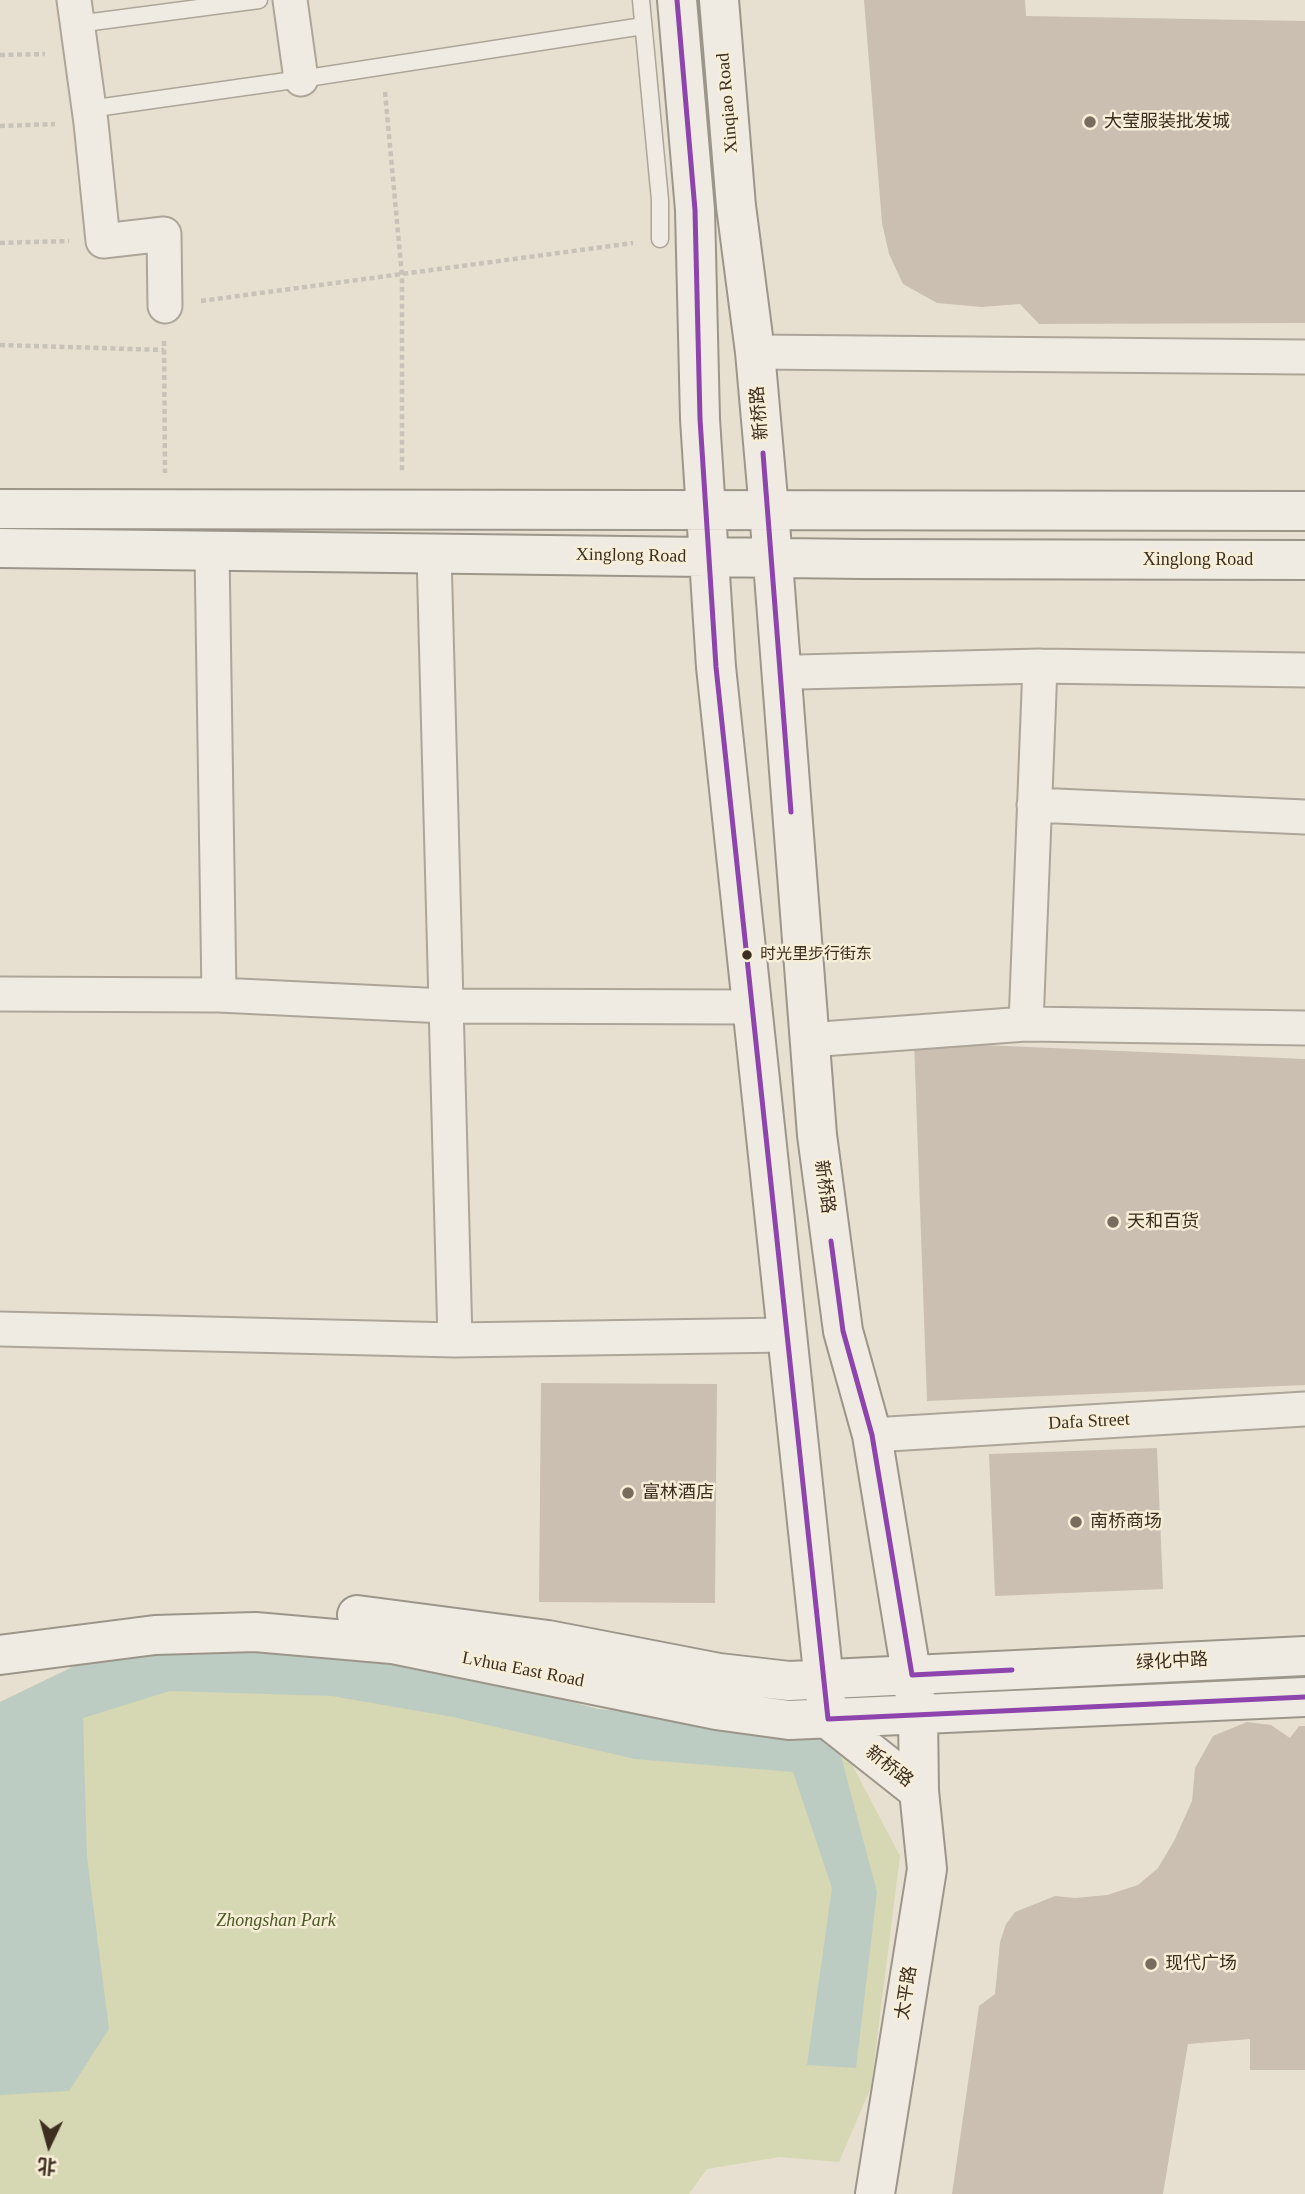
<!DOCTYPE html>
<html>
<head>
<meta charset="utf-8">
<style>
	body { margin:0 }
	#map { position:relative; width:1305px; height:2194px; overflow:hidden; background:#e7e0d1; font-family:"Times New Roman","Noto Sans SC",serif }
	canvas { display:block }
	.north { position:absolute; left:14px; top:2110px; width:70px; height:70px; -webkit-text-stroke:5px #f7eed8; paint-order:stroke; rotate:185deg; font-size:19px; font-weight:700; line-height:28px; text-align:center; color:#3d2e20 }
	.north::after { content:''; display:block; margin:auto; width:24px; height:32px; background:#3d2e20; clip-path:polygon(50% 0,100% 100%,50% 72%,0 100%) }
</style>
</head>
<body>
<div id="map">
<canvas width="1305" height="2194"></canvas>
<div class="north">北</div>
</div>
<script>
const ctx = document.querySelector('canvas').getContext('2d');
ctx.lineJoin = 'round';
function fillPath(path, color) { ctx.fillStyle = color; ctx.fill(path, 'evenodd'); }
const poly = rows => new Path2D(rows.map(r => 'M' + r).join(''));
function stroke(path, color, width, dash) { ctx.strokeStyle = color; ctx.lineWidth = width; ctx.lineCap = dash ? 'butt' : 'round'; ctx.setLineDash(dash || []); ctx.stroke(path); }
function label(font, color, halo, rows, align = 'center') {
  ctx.font = font + ' "Times New Roman","Noto Sans SC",serif'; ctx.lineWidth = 5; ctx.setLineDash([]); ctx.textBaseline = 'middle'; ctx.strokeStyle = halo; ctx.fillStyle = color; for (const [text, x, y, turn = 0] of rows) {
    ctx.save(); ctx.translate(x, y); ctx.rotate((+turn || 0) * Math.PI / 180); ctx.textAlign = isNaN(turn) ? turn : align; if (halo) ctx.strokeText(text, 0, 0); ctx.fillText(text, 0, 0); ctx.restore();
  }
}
fillPath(poly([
	[85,1661,509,1685,598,1709,834,1730,900,1856,871,2087,839,2162,780,2157,707,2169,689,2194,0,2194,0,1702]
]), '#d6d7b3');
fillPath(poly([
	[230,1645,340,1652,509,1685,598,1709,834,1730,877,1892,856,2068,807,2065,832,1888,793,1772,635,1759,453,1717,332,1696,170,1691,83,1718,87,1857,109,2029,69,2091,0,2095,0,1702,85,1661]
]), '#bcccc2');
fillPath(poly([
	[864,0,1025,0,1026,16,1305,21,1305,323,1039,324,1020,304,982,307,937,303,903,284,889,254,882,223],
	[914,1042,1305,1059,1305,1385,927,1401],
	[541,1383,717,1384,715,1603,539,1602],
	[1157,1448,1163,1589,995,1596,989,1454],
	[1247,1722,1271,1725,1290,1738,1299,1726,1305,1726,1305,2070,1250,2070,1250,2039,1188,2044,1163,2194,952,2194,979,2006,995,1994,1000,1942,1006,1924,1015,1912,1055,1896,1075,1898,1107,1895,1138,1885,1158,1868,1174,1841,1192,1801,1195,1768,1213,1736]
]), '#cbbfb2');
const lane = poly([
	[641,0,660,200,660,239],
	[77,24,259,0],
	[89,109,301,79,643,26]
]);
const street = poly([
	[74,0,91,123,103,241,164,234,165,306],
	[290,0,301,79],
	[755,352,1305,357],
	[212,551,219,995],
	[434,554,455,1340],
	[798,672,1040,666,1305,670],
	[1034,805,1305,817],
	[0,994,219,995,445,1006,751,1007],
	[1026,1024,1040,666],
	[808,1040,1026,1024,1305,1028],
	[0,1329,455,1340,786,1335],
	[872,1435,1305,1409]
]);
const secondary = poly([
	[677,0,695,210,700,419,716,667,828,1719,919,1791],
	[719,0,736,206,755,352,769,510,817,1135,843,1331,872,1435,918,1715,919,1791,927,1869,875,2194],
	[0,509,1305,511],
	[0,548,862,559,1305,560],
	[357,1615,548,1640,719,1673,789,1681,1305,1656],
	[0,1655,155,1635,255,1632,392,1644,716,1710,789,1720,1305,1697]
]);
stroke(lane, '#ada599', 19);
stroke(street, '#ada599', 37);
stroke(secondary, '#9c958a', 42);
stroke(poly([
	[0,55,45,54],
	[385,92,402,276,402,471],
	[0,126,55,124],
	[0,243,69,241],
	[201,301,633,243],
	[164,341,165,473],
	[0,345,164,350]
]), '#c8c2b9', 4.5, [5, 3.5]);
stroke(lane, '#efebe3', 16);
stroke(street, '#efebe3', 33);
stroke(secondary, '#efebe3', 38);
stroke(poly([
	[677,0,695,210,700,419,716,667,828,1719,1305,1697],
	[763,453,791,812],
	[831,1241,843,1331,872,1435,912,1675,1012,1670]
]), '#8e44ad', 5);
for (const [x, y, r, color] of [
	[1090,122,7,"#786c5e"],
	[747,955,6,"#3d2e20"],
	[1113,1222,7,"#786c5e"],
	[628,1493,7,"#786c5e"],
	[1076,1522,7,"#786c5e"],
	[1151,1964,7,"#786c5e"]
]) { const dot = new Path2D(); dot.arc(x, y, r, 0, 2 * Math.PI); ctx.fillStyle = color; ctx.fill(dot); stroke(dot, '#f7eed8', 2.5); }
label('16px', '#3d2e20', '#f7eed8', [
	["时光里步行街东",760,955]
], 'left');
label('18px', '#3d2e20', '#f7eed8', [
	["Xinqiao Road",728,103,-95],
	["新桥路",760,413,-95],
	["Xinglong Road",631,556,1],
	["Xinglong Road",1198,560],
	["新桥路",824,1187,82],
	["Dafa Street",1089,1422,-3],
	["绿化中路",1172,1662,-3],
	["Lvhua East Road",523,1670,11],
	["新桥路",889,1767,38],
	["太平路",907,1993,-81]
]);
label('18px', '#3d2e20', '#f7eed8', [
	["大莹服装批发城",1104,122],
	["天和百货",1127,1222],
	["富林酒店",642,1493],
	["南桥商场",1090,1522],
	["现代广场",1165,1964]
], 'left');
label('italic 18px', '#4d5a26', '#f7eed8', [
	["Zhongshan Park",276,1921]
]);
</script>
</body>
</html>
